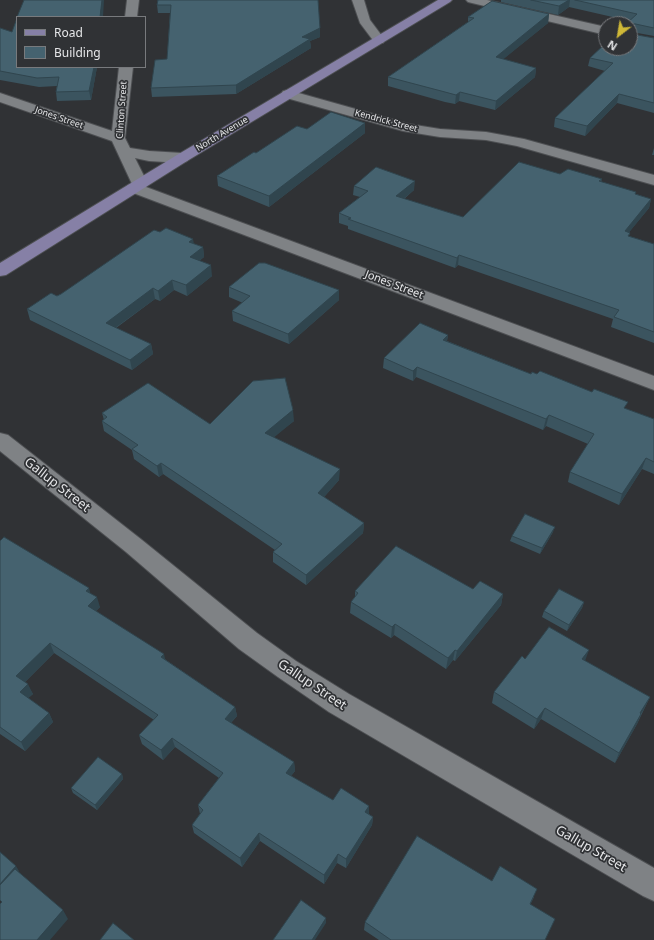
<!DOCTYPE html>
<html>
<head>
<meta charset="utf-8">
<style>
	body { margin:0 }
	#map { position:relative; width:654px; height:940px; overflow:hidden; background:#303235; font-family:"Noto Sans",sans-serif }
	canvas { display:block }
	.legend { position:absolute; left:16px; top:16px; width:130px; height:52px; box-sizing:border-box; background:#303235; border:1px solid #787a7d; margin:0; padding:5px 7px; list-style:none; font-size:12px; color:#e5e6e8 }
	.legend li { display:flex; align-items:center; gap:8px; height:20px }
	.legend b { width:20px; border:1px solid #787a7d }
	.north { position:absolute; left:598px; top:16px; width:40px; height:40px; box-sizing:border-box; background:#303235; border:1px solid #787a7d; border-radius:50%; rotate:211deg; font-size:11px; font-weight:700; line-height:16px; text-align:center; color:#e5e6e8 }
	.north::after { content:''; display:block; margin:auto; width:14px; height:18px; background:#cfb837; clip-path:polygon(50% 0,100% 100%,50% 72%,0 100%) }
</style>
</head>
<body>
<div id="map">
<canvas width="654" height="940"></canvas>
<ul class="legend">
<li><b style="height:5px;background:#8680a6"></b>Road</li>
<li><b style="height:11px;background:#45626f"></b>Building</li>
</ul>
<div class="north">N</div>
</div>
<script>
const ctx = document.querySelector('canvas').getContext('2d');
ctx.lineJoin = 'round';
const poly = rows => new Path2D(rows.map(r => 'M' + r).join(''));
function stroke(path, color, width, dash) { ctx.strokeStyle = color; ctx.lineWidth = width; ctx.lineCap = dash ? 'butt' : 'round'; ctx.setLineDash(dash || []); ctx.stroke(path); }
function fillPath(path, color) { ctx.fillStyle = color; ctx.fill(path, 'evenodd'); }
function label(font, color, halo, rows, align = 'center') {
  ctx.font = font + ' "Noto Sans",sans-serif'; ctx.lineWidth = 3.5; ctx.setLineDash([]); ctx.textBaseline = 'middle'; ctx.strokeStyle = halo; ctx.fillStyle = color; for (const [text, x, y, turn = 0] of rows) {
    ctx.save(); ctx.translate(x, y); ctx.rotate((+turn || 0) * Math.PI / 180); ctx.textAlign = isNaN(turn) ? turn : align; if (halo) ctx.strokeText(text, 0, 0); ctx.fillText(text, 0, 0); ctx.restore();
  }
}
const street = poly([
	[127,0,139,0,137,17,125,17,127,0],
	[352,0,364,0,370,20,385,40,383,43,375,43,360,23,352,0],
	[466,0,487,0,606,27,606,35,472,3,468,2,466,0],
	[119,67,133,67,125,138,130,148,149,151,182,153,187,155,190,158,187,161,182,163,149,161,135,158,148,184,146,187,654,376,654,390,128,191,126,188,128,185,132,184,112,141,0,102,0,93,112,131,119,67],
	[288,90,409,124,440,129,486,132,524,139,654,175,654,185,517,146,486,140,440,137,403,131,283,97,281,94,283,91,288,90],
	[0,433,8,435,142,540,257,633,296,661,349,694,654,868,654,901,643,896,329,712,278,677,239,649,126,552,0,451,0,433]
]);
const secondary = poly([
	[438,0,452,0,450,2,187,161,6,275,0,276,0,263,177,155,438,0]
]);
stroke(street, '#4d4f52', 2);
stroke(secondary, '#4d4f52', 2);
fillPath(street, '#7f8285');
fillPath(secondary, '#8680a6');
fillPath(poly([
	[158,0,320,37,310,41,311,48,236,94,152,97,151,88,167,59,170,13,158,13,157,5],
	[501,0,654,0,654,36,632,32,632,34,654,38,654,113,617,103,585,136,554,127,555,118,605,71,588,66,590,58,630,21,569,7,558,15,501,2],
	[549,14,548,23,503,59,536,68,535,77,495,110,459,101,455,104,445,102,388,86,388,77,468,22,468,17],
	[0,28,17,67,97,67,91,100,57,101,56,92,57,86,39,87,0,80],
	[307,129,365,133,269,207,218,186,217,176,256,153],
	[654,148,654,155,652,155],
	[560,174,602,179,601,182,636,194,651,199,649,208,629,232,630,233,629,236,654,244,654,343,611,327,613,319,458,265,455,268,348,229,348,226,339,223,339,213,360,197,353,195,354,186,414,190,404,199,463,217],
	[160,232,203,247,204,257,199,261,212,276,187,296,174,290,160,301,155,299,116,328,151,344,153,354,132,370,30,320,27,309,61,294],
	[229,287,339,290,339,300,289,344,233,321,232,311,243,303,229,297],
	[448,335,447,341,531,374,654,419,654,474,642,469,619,505,568,482,570,472,588,444,546,426,543,430,416,377,413,381,383,368,384,358],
	[102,413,210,424,294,421,273,437,339,480,324,497,364,523,363,533,306,585,273,562,273,552,275,550,163,474,159,477,134,459,132,450,104,431,102,421,104,420],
	[553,532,540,554,510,541,512,536],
	[0,541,90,593,100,607,96,611,166,660,235,707,237,716,231,723,294,762,295,771,291,776,333,800,369,814,373,817,372,825,346,868,337,863,324,884,260,841,242,867,194,833,192,825,200,814,198,805,219,778,175,747,163,760,142,744,139,735,154,720,54,653,25,682,33,694,28,698,49,713,53,722,25,751,0,734],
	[473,589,503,594,501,605,455,661,453,660,446,669,394,635,391,638,350,613,351,602,355,597,355,591],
	[584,602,582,608,567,631,542,617,544,611],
	[525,659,585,661,650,697,637,724,615,763,541,719,534,729,492,703,494,692],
	[122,774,123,779,97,810,73,793,71,788],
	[492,881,534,897,530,905,545,940,379,940,364,930,365,922]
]), '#3b545f');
fillPath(poly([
	[102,0,104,0,103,17,100,17],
	[569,0,570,0,569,7,558,15,559,6],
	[549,14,548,23,495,66,496,57],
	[320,28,320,37,310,41,311,48,236,94,236,85,302,37],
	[94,67,97,67,91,100,89,91],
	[536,68,535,77,495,110,496,101],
	[460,92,459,101,455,104,456,95],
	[619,94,617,103,585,136,587,126],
	[365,123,365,133,269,207,269,196],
	[415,181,414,190,396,205,396,196],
	[651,199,649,208,622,241,625,231],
	[193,239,195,249,189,242],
	[203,247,204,257,191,267,190,257],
	[459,255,458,265,455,268,457,258],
	[211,265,212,276,187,296,186,285],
	[172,280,174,290,160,301,158,291],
	[153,288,155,299,108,333,106,323],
	[339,290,339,300,289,344,288,334],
	[448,335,446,345,443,340],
	[151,344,153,354,132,370,130,360],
	[417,367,416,377,413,381,413,371],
	[293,410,294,421,266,444,265,433],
	[549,415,546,426,543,430,546,419],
	[646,458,642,469,619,505,622,494],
	[161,463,163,474,159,477,157,466],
	[340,469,339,480,318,504,318,493],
	[364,523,363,533,306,585,306,575],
	[555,527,553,532,540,554,542,548],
	[89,588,92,599,86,591],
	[503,594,501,605,455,661,457,651],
	[97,597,100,607,91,616,88,606],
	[584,602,582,608,567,631,569,625],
	[395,624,394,635,391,638,392,627],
	[50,643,54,653,21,686,16,676],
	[455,650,453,660,446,669,448,658],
	[589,650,585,661,582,659],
	[164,654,166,663,161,657],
	[28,684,33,694,24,702,20,692],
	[650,697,645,707,635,724,640,713],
	[235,707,237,716,226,728,225,719],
	[545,708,541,719,534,729,537,719],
	[49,713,53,722,25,751,21,742],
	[641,714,637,724,615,763,619,753],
	[172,738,175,747,163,760,161,750],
	[294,762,295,771,286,782,286,773],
	[122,774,123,779,97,810,95,805],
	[369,806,369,815,365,812],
	[373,817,372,825,346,868,346,859],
	[259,833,260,841,242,867,240,858],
	[338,854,337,863,324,884,324,875],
	[16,866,19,871,3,889,0,884],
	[63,910,68,919,50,940,37,940],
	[326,918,326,923,315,940,312,940]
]), '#30454e');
const building = poly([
	[24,0,102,0,100,17,17,17,24,0],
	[158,0,318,0,320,28,302,37,310,39,236,85,151,88,155,60,167,59,171,5,157,5,158,0],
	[531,0,569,0,559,6,531,0],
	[575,0,654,0,654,28,631,23,632,34,654,38,654,103,619,94,587,126,555,118,613,63,590,58,606,43,606,48,630,48,630,24,626,24,637,14,575,0],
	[492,1,549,14,496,57,536,68,496,101,460,92,456,95,445,92,388,77,474,18,468,17,492,1],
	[17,18,17,67,94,67,89,91,56,92,59,77,37,78,0,71,0,28,12,32,17,18],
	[331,112,365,123,269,196,217,176,254,152,256,153,297,126,307,129,331,112],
	[519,162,560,174,568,169,602,179,599,181,636,192,635,194,651,199,625,231,630,233,628,236,654,244,654,332,614,317,619,310,459,255,457,258,348,219,351,218,339,213,368,191,354,186,376,167,415,181,396,196,463,217,519,162],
	[166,228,193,239,189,242,203,247,190,257,211,265,186,285,172,280,158,291,153,288,106,323,151,344,130,360,27,309,51,293,57,296,61,294,154,230,160,232,166,228],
	[259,263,265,263,339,290,288,334,232,311,250,296,229,287,259,263],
	[420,323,448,335,443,340,531,374,532,372,537,374,540,371,592,392,594,389,628,402,624,408,654,419,654,462,646,458,622,494,570,472,594,434,549,415,546,419,417,367,413,371,384,358,420,323],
	[285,378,293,410,265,433,340,469,318,493,364,523,306,575,273,552,282,544,161,463,157,466,132,449,138,445,102,421,107,417,102,413,148,383,210,424,253,381,285,378],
	[525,514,555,527,542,548,512,536,525,514],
	[4,537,89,588,86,591,97,597,88,606,164,654,161,657,235,707,225,719,294,762,286,773,333,800,341,788,369,806,365,812,373,817,346,859,338,854,324,875,259,833,240,858,192,825,203,810,198,805,223,773,172,738,161,750,139,735,158,715,50,643,16,676,28,684,20,692,49,713,21,742,0,727,0,541,4,537],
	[396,546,473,589,480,581,503,594,457,651,455,650,448,658,395,624,392,627,351,602,358,593,355,591,396,546],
	[559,589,584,602,569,625,544,611,559,589],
	[549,627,589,650,582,659,650,697,640,713,641,714,619,753,545,708,537,719,494,692,522,656,525,659,549,627],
	[98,757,122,774,95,805,71,788,98,757],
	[417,836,492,881,500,866,537,889,530,904,555,919,545,940,391,940,365,922,417,836],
	[0,852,16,866,0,884,0,852],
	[15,869,63,910,37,940,0,940,0,904,2,902,0,900,0,885,15,869],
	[301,900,326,918,312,940,273,940,301,900],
	[113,923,134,940,100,940,113,923]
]);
fillPath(building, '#45626f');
stroke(building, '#30454e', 1);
label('9px', '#e5e6e8', '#303235', [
	["Clinton Street",122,110,-86],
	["Jones Street",59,118,19],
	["Kendrick Street",386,121,15],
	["North Avenue",222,134,-31]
]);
label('11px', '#e5e6e8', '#303235', [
	["Jones Street",394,285,21]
]);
label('13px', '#e5e6e8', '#303235', [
	["Gallup Street",57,485,38],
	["Gallup Street",312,685,34],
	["Gallup Street",591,849,30]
]);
</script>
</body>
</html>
